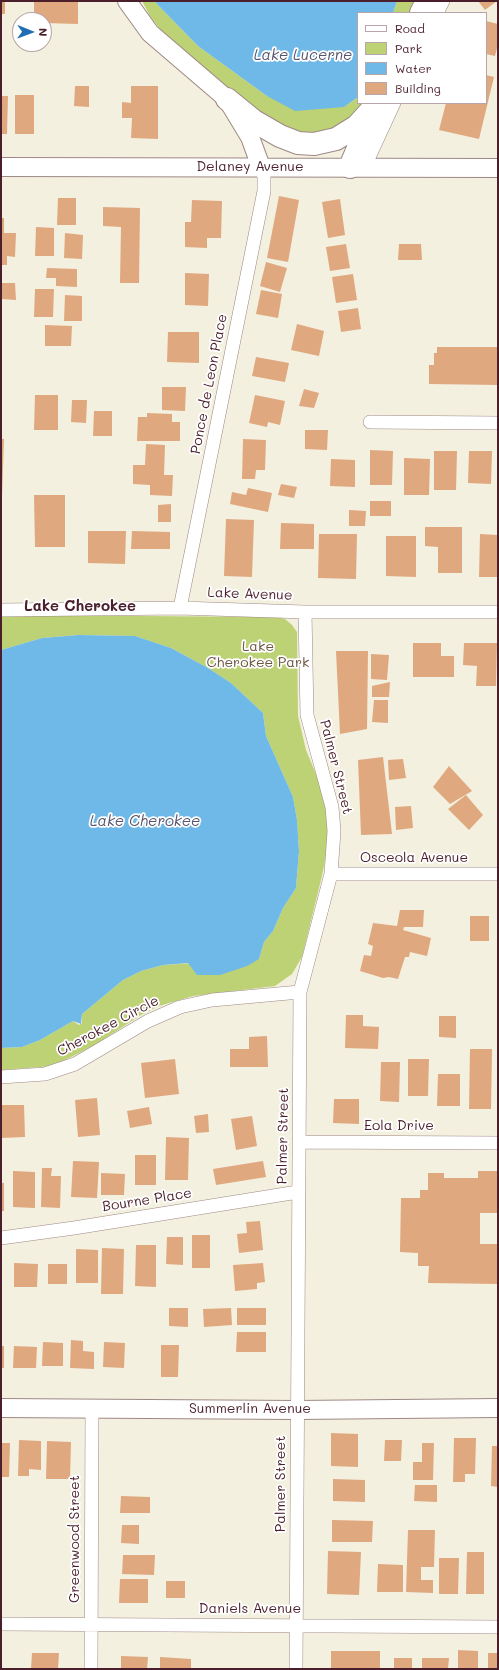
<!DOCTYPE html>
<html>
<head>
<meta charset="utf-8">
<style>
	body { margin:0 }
	#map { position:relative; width:499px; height:1670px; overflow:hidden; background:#f3f0df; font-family:Mali,sans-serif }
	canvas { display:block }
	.frame { position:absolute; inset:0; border:2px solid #4a1f2b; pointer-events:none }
	.legend { position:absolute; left:357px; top:12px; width:130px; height:92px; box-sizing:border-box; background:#fff; border:1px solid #b7a5aa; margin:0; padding:5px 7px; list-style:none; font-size:12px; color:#4a1f2b }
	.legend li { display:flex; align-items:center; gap:8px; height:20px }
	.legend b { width:20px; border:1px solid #b7a5aa }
	.north { position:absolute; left:12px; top:12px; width:40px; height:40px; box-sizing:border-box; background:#fff; border:1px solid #b7a5aa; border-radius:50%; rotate:91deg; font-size:11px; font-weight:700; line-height:16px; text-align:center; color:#4a1f2b }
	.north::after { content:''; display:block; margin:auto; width:14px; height:18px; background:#1f6fb2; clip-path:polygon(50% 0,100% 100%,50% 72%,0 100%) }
</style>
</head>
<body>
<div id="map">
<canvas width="499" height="1670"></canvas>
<div class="frame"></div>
<ul class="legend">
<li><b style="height:5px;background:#fff"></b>Road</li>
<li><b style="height:11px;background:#bdd175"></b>Park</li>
<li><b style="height:11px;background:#6eb9e7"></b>Water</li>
<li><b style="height:11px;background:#e0a87f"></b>Building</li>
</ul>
<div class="north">N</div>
</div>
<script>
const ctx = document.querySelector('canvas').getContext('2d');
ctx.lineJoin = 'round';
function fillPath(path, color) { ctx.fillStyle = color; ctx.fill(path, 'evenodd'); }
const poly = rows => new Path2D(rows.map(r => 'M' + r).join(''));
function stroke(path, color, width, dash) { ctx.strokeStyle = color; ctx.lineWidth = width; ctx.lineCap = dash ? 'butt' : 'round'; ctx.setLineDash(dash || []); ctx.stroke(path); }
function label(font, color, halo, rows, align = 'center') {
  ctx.font = font + ' Mali,sans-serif'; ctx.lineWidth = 3.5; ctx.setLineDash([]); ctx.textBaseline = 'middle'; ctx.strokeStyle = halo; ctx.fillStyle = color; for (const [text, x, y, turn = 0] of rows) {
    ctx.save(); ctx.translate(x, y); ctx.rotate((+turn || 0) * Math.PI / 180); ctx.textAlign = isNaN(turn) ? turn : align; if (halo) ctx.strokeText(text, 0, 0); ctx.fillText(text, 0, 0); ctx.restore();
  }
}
fillPath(poly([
	[142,1,154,1,198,46,267,96,344,107,358,97,358,103,366,103,329,135,303,134,257,115,163,33,150,16],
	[397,1,419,1,413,13,393,13],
	[1,615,276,617,285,619,292,625,297,632,298,716,306,750,318,779,328,816,327,850,322,876,302,957,292,974,275,986,193,996,159,1006,141,1015,93,1046,53,1066,1,1070,1,1048,22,1047,40,1040,73,1021,79,1025,82,1023,82,1014,123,980,141,971,163,965,259,959,264,942,273,931,283,908,296,888,299,851,297,820,293,797,266,736,263,713,231,683,208,668,171,648,135,636,79,635,42,638,1,650]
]), '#bdd175');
fillPath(poly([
	[154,1,397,1,393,13,358,13,358,97,344,107,295,111,267,96,198,46],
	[79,635,135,636,171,648,208,668,231,683,263,713,266,736,293,797,297,820,299,851,296,888,283,908,273,931,264,942,259,959,247,966,220,975,197,975,188,963,163,965,141,971,123,980,82,1014,81,1024,73,1021,40,1040,22,1047,1,1048,1,650,42,638]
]), '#6eb9e7');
fillPath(poly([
	[1,1,5,1,5,14,1,14],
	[34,1,78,1,78,24,44,23,44,20,34,20],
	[478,1,497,1,485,10],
	[486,21,498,24,498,44,495,56,486,54],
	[486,75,494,77,479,139,439,130,446,103,486,103],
	[75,86,89,86,89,107,74,106],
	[131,86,158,86,158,139,131,138,132,118,122,118,122,102,131,103],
	[15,95,34,95,34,134,15,134],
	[1,96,8,96,7,134,1,134],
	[279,196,299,200,288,262,267,258],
	[58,198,76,198,76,225,57,225],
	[340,199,345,235,328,238,322,202],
	[192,200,222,201,221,238,207,238,207,248,185,247,185,222,191,222],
	[103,207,140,208,139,283,120,283,121,227,103,226],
	[1,218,4,218,4,233,16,233,15,257,7,256,7,265,1,265],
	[36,227,54,228,54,256,35,256],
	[65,233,83,235,82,259,64,258],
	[346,244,350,268,330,271,326,247],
	[399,244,421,244,422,260,398,260],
	[266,262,287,268,280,292,260,286],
	[47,268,77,269,77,287,56,286,56,278,46,278],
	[185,273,209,274,208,306,185,305],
	[353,274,357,300,336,303,332,277],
	[1,283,15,283,16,300,1,299],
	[35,289,54,289,53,317,34,317],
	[261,290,282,294,278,318,256,314],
	[65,295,82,296,82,321,64,321],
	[358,308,361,329,341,332,338,311],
	[297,324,324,331,319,356,291,350],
	[45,325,72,326,71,346,45,346],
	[168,332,199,332,199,363,167,362],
	[437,347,498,347,498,385,429,384,429,365,434,365,434,353,437,353],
	[256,357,289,363,285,382,252,376],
	[162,387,186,387,185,411,162,410],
	[304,389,319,393,314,408,299,406],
	[35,395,58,395,58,430,34,430],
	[255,395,285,401,280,425,268,422,267,427,249,423],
	[72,400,87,400,86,423,71,422],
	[94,411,112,411,112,436,93,436],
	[147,413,172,414,172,422,180,422,180,441,137,441,138,417,147,417],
	[305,430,328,430,327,450,305,449],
	[1,439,4,439,2,497,1,497],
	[243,439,266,440,265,470,256,470,255,479,242,479],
	[146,444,165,445,164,475,173,475,172,496,150,495,150,485,133,484,133,465,145,465],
	[370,450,393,451,392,485,370,485],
	[434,451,457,451,456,490,434,490],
	[469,451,492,451,491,484,468,483],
	[404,458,430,459,429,495,404,495],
	[331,459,355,460,355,487,330,486],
	[281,484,297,487,294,498,278,495],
	[248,488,272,493,268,512,230,504,232,492,246,495],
	[34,495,65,495,65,547,35,547],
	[370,501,391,501,391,516,370,516],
	[171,504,171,522,158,522,158,505],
	[349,510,366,511,365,526,349,526],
	[226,519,254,520,252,577,224,576],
	[281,523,314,524,314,549,280,549],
	[425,527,462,527,462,573,438,573,438,547,425,546],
	[88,531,126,531,125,564,88,563],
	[132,531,170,532,170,549,131,549],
	[319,534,357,534,356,579,318,578],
	[480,534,498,535,498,577,479,577],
	[386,536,416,536,416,577,386,576],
	[413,643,441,643,441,656,454,656,454,677,413,677],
	[464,643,497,643,496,686,476,686,477,666,463,665],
	[336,651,368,651,367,729,340,734],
	[371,654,389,655,387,680,371,679],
	[390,682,389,697,372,697,372,686],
	[374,700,388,700,388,723,372,722],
	[383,757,392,834,361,835,358,760],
	[403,759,406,778,389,780,388,760],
	[449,766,472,791,450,804,433,787],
	[466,795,483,815,469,830,448,809],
	[411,806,413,828,396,830,395,807],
	[400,910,424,910,423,927,404,927,403,930,431,938,427,956,410,952,409,957,405,957,398,979,389,977,383,978,360,971,364,955,371,956,373,946,368,944,373,923,397,926],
	[470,916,489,916,489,941,470,941],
	[346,1015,363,1015,363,1026,379,1027,378,1049,345,1048],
	[439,1016,456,1016,456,1038,439,1037],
	[267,1036,268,1067,230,1067,230,1049,249,1049,249,1037],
	[470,1049,492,1049,491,1109,469,1109],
	[175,1059,179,1094,145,1098,141,1063],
	[408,1059,429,1059,428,1096,408,1096],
	[381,1062,400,1062,399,1102,380,1101],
	[438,1074,460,1074,460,1106,437,1106],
	[97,1098,100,1135,78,1137,75,1100],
	[334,1099,359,1099,359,1124,333,1123],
	[1,1105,24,1105,25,1137,1,1138],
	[149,1107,152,1124,130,1128,127,1111],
	[208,1114,209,1132,196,1133,194,1116],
	[252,1116,257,1146,236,1150,231,1119],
	[166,1137,189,1138,188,1180,165,1180],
	[135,1155,156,1155,156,1185,135,1185],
	[73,1161,99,1162,97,1198,71,1197],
	[263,1161,266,1177,216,1185,213,1169],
	[42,1168,52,1168,51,1176,61,1176,60,1208,41,1207],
	[13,1171,35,1172,35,1208,13,1207],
	[478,1171,498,1171,498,1213,480,1213,480,1244,498,1244,498,1284,428,1283,429,1266,418,1266,418,1253,400,1252,401,1198,420,1198,420,1190,428,1190,428,1173,444,1173,444,1178,478,1178],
	[101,1173,125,1174,124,1195,101,1195],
	[1,1183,4,1183,4,1211,1,1211],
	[260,1221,263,1250,239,1253,237,1234,247,1233,246,1222],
	[192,1235,210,1235,210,1268,192,1268],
	[167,1237,183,1237,183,1265,166,1264],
	[136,1245,156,1245,156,1287,135,1286],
	[102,1248,124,1249,123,1294,101,1294],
	[76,1249,98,1250,98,1283,76,1283],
	[14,1263,38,1264,37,1287,14,1287],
	[263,1263,265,1282,257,1283,257,1289,235,1291,233,1265],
	[48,1264,67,1264,67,1284,48,1284],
	[169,1308,188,1308,188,1327,169,1326],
	[231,1308,232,1325,204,1327,203,1309],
	[237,1308,266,1308,266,1325,237,1325],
	[237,1332,266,1332,266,1352,236,1352],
	[71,1340,83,1341,83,1351,94,1352,94,1369,70,1368],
	[43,1342,63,1343,63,1366,42,1366],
	[104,1342,125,1343,124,1368,103,1367],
	[161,1345,179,1345,178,1377,161,1377],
	[1,1346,4,1346,4,1368,1,1368],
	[14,1346,37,1347,36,1368,13,1368],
	[331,1433,358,1434,358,1467,331,1466],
	[454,1438,476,1438,475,1474,465,1474,465,1482,453,1482],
	[19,1440,41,1441,41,1470,29,1469,29,1476,18,1476],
	[385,1440,402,1440,401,1461,384,1461],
	[47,1441,71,1442,70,1479,46,1479],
	[1,1443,10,1443,9,1477,1,1477],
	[422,1443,434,1443,433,1480,413,1480,413,1462,422,1462],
	[492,1446,498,1446,498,1487,491,1486],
	[333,1479,365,1480,365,1502,333,1501],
	[415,1485,437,1485,437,1502,414,1501],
	[121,1496,150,1497,150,1513,120,1513],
	[332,1520,373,1521,372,1542,332,1542],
	[122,1525,139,1525,139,1544,121,1543],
	[408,1530,435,1530,434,1567,421,1567,421,1580,433,1580,433,1593,406,1592],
	[328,1551,361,1552,359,1595,327,1594],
	[467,1552,484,1552,484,1594,466,1594],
	[123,1555,155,1555,154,1575,122,1574],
	[439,1558,459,1558,458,1594,439,1594],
	[378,1564,403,1565,403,1592,377,1592],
	[120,1579,148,1579,148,1603,119,1603],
	[166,1581,185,1581,185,1598,166,1598],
	[458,1650,478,1651,478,1669,458,1669],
	[331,1651,380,1651,380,1669,331,1669],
	[32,1653,59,1653,58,1669,31,1669],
	[488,1653,498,1653,498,1669,488,1669],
	[121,1656,148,1657,147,1669,121,1669],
	[160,1657,191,1659,191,1669,160,1669],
	[394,1658,412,1658,412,1669,394,1669],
	[422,1658,449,1658,448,1669,422,1669]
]), '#e0a87f');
const street = poly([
	[437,13,443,1],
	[364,168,394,103],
	[370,422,498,423],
	[180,608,264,191,264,177,261,167],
	[1,610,180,608,305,612,498,612],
	[331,874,498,874],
	[1,1077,45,1074,75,1064,148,1021,180,1007,212,1000,300,992],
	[299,1142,498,1143],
	[1,1238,74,1228,298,1192],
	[1,1624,498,1627],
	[91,1669,92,1408],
	[296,1669,300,992,331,874,334,831,332,807,307,715,305,612]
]);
const secondary = poly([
	[127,1,150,33,227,99,250,137,261,167],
	[1,167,498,168],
	[1,1408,296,1410,498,1408]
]);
const highway = poly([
	[421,13,427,1],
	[227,99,254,121,280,136,298,143,314,144,336,139,357,126,376,105],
	[350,167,373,113]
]);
stroke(street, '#9e8885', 14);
stroke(secondary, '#9e8885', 20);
stroke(highway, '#9e8885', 24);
stroke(street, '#fff', 13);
stroke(secondary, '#fff', 18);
stroke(highway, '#fff', 22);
label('14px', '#4a1f2b', '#fff', [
	["Delaney Avenue",250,167],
	["Ponce de Leon Place",209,384,-79],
	["Lake Avenue",250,594,2],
	["Palmer Street",336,767,76],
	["Osceola Avenue",414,858],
	["Cherokee Circle",108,1026,-28],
	["Eola Drive",399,1126],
	["Palmer Street",283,1136,-89],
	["Bourne Place",147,1200,-9],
	["Summerlin Avenue",250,1409],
	["Palmer Street",281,1484,-90],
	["Greenwood Street",75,1539,-90],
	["Daniels Avenue",250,1609]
]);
label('14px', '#6c5441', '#fff', [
	["Lake",258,647],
	["Cherokee Park",258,663]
]);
label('italic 15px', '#57556d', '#fff', [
	["Lake Lucerne",303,55],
	["Lake Cherokee",145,821]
]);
label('bold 15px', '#4a1f2b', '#fff', [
	["Lake Cherokee",80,606]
]);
</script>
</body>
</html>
